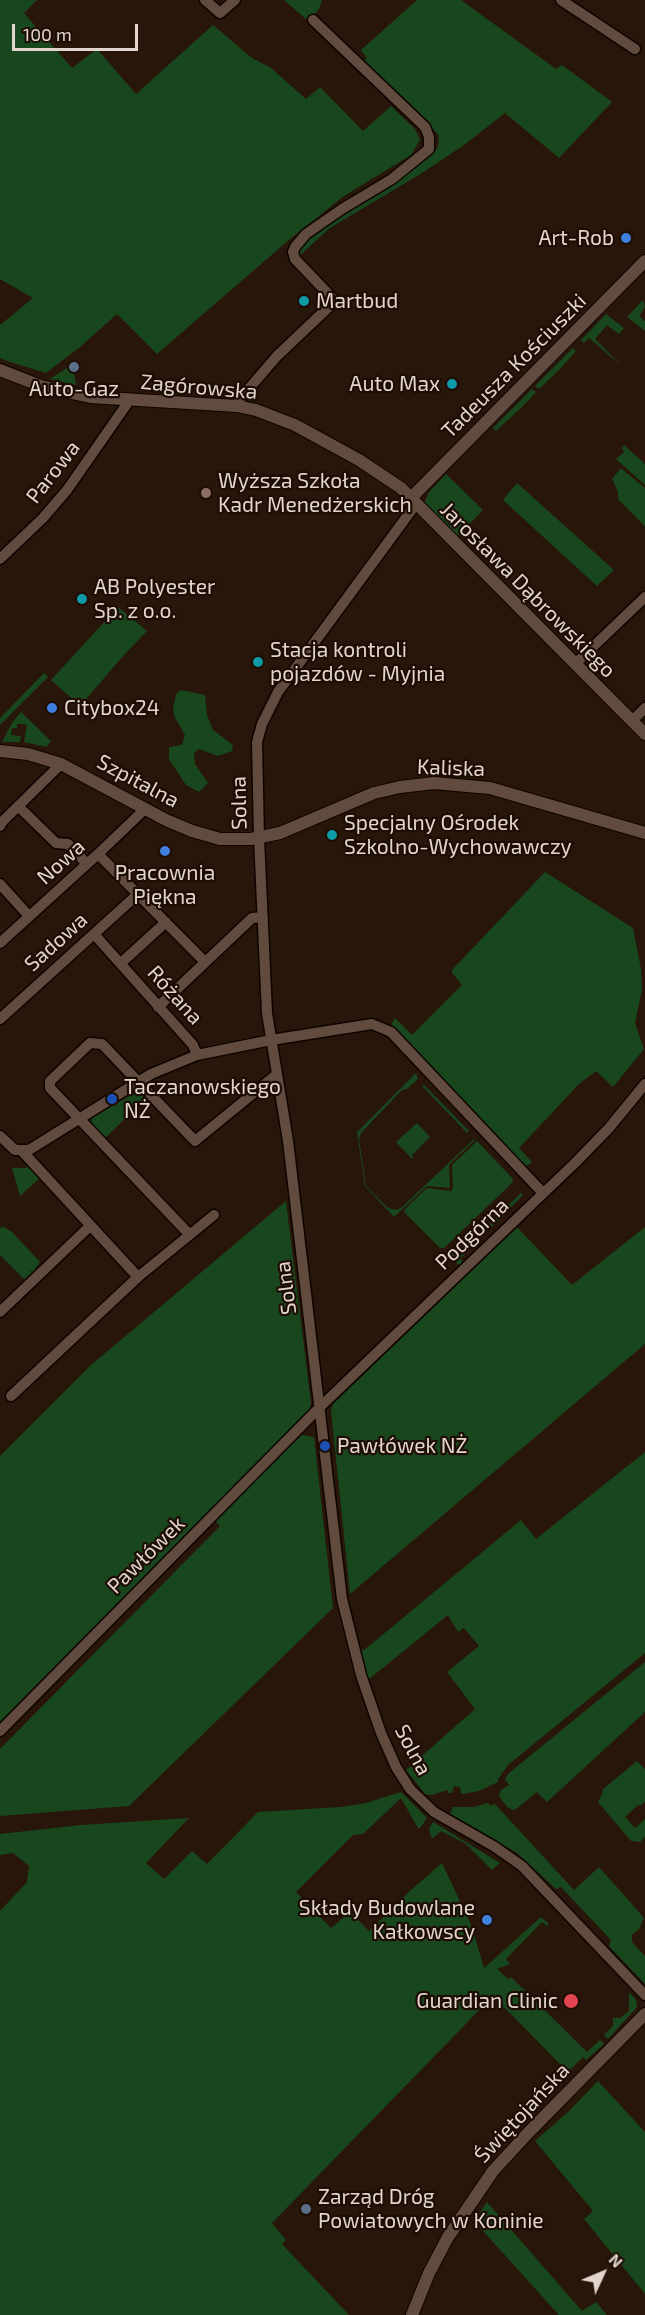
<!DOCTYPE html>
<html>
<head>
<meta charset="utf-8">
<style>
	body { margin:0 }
	#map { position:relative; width:645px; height:2315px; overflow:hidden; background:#28160a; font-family:"Exo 2",sans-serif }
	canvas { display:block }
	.north { position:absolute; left:573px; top:2243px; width:60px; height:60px; -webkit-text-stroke:4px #1e0d03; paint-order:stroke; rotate:46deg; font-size:16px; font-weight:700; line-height:24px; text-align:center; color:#e1d5cd }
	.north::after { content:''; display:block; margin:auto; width:21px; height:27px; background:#e1d5cd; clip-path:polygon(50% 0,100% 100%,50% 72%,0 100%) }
	.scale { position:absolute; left:12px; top:24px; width:126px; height:27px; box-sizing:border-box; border:3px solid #e1d5cd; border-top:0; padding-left:8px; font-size:18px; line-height:21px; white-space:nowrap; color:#e1d5cd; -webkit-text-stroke:4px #1e0d03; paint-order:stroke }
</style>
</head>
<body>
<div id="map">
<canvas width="645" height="2315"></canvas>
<div class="north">N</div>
<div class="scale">100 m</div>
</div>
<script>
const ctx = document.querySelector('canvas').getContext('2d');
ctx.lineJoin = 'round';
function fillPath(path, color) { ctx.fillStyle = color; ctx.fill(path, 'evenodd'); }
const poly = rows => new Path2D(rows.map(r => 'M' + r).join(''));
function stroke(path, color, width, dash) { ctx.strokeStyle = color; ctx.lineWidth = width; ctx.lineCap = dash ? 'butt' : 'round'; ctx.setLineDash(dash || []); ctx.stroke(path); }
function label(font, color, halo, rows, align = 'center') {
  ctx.font = font + ' "Exo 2",sans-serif'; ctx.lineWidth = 4.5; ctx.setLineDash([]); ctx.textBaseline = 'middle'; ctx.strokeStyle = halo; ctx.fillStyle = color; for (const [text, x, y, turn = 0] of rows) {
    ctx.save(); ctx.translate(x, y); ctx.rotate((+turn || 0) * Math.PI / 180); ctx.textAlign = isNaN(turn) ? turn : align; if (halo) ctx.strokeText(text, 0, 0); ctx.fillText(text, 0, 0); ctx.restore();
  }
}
fillPath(poly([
	[0,0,37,0,24,13,72,68,97,49,136,94,213,25,252,58,271,68,306,99,320,87,363,131,391,106,415,129,420,140,411,155,344,196,290,239,157,354,117,314,80,347,46,373,7,361,0,358,0,325,33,298,0,279],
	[284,0,322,0,319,9,308,21],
	[417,0,461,0,556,69,562,65,612,102,559,158,505,113,464,145,422,173,330,228,299,256,299,249,311,233,430,157,438,147,439,136,425,120,362,63,367,58,361,50],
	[643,300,645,307,639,316,645,321,645,331,627,317],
	[603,311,604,312,503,415,501,414],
	[606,314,624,328,619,334,607,325,595,339,622,366,589,338,584,343,581,340],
	[573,348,576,351,560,369,539,389,535,386],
	[70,366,74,372,76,385,50,379],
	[532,389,536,392,525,404,496,431,493,428],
	[624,445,645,464,645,485,616,459,624,452,622,448],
	[620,469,622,469,645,488,645,526,618,499,618,492,612,479],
	[446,474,483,510,457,537,426,506,425,501,429,492],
	[517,483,614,570,597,586,503,500],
	[118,607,147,631,123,656,76,711,79,705,51,680],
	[44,673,48,677,0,725,0,718],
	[181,690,205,695,207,715,213,730,233,745,232,751,218,756,199,749,194,753,195,764,208,783,199,792,186,785,169,759,169,747,182,745,185,735,175,718,173,709,176,694],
	[21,712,51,741,47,747,24,742,27,725,23,724,17,724,17,728,12,728,11,735,21,736,20,742,2,742,12,723],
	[545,872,633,928,641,969,642,989,635,1023,644,1049,613,1087,596,1071,580,1083,519,1148,532,1162,524,1168,391,1028,392,1023,395,1018,412,1035,462,985,453,974,452,970],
	[416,1073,418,1079,407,1089,402,1090,361,1133,359,1139,366,1186,388,1208,397,1210,401,1208,474,1139,475,1140,449,1165,450,1188,427,1186,394,1217,365,1186,357,1132],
	[424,1085,469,1131,467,1133,422,1086],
	[138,1091,141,1091,151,1102,140,1104,103,1140,90,1126,92,1118],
	[417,1123,430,1137,412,1155,413,1157,412,1159,396,1142],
	[477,1141,513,1179,512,1183,444,1248,440,1248,404,1212,405,1209,427,1188,451,1191,453,1188,452,1165],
	[28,1166,39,1179,20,1196,12,1168,26,1168],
	[521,1193,523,1195,460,1259,465,1264,459,1265,451,1259,450,1253,452,1251,457,1255],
	[286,1201,311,1403,309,1410,0,1722,0,1456,91,1365],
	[2,1226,12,1232,40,1262,33,1272,29,1270,32,1273,25,1280,0,1255,0,1229],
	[517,1227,572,1285,645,1227,645,1344,350,1594,331,1411,333,1404],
	[302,1435,314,1437,333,1608,129,1806,0,1816,0,1749,220,1526,215,1520],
	[645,1452,645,1653,508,1765,498,1779,498,1782,479,1791,463,1794,461,1793,460,1787,454,1786,452,1793,449,1793,447,1790,432,1795,425,1794,406,1770,475,1709,447,1672,479,1646,464,1628,458,1632,448,1615,368,1680,360,1655,363,1648,363,1651,521,1520,536,1539],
	[645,1662,645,1712,547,1802,537,1792,516,1809,513,1810,507,1807,499,1796,500,1791,509,1785,505,1779,509,1773],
	[637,1761,645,1769,645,1802,640,1806,638,1805,625,1817,635,1828,645,1819,645,1837,640,1842,631,1841,598,1802,603,1792,602,1790],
	[401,1792,427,1818,420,1828,418,1828,401,1798,363,1834,353,1835,296,1892,331,1928,350,1912,369,1931,411,1890,442,1863,472,1927,484,1968,541,1917,549,1924,547,1926,542,1922,506,1959,510,1964,497,1969,508,1979,511,1977,587,2052,600,2040,604,2044,586,2060,583,2057,568,2072,493,1996,272,2223,286,2240,282,2244,349,2315,0,2315,0,1911,27,1882,29,1866,13,1853,0,1855,0,1834,81,1825,189,1818,146,1863,164,1879,192,1851,207,1864,258,1812,341,1807,366,1803],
	[487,1803,492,1806,494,1803,574,1890,599,1867,631,1903,644,1918,639,1929,632,1935,632,1942,645,1956,645,1984,609,1946,611,1940,561,1887,556,1889,517,1853,450,1814,453,1807,474,1807],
	[433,1822,456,1836,500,1863,492,1870,466,1844,441,1831,432,1839,429,1829],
	[629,1992,636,2000,637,2007,608,2039,604,2035,613,2026,613,2018,620,2018,629,2011],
	[598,2081,645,2132,645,2294,584,2219,593,2211,535,2141,568,2112],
	[487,2202,582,2311,596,2302,607,2315,559,2315,474,2221]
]), '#18471e');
const minor = poly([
	[205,0,220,13,235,0],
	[561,0,635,49],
	[237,406,240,399,277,356,335,301,295,259,293,252,295,247,306,234,342,209,392,179,429,149,429,137,425,127,313,20],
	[416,504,278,692,262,724,257,742,259,838,267,1013,288,1141,342,1599,361,1675,381,1733,396,1767,410,1789,434,1812,495,1847,522,1866,645,1995],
	[0,559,43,518,67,490,129,401],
	[575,664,645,597],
	[632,721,645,708],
	[18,806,56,843,68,844,87,864],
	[0,826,2,822,61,764],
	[98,854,205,962],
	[0,884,29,916],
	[94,934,193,1045,197,1055],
	[0,943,98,854,146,808],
	[121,963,166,922],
	[158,1007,252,918,263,917],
	[0,1019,138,894],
	[0,1136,15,1150,29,1150,151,1074,197,1055,271,1040,372,1024,391,1032,543,1193],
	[22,1151,138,1277],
	[189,1234,50,1088,50,1081,90,1043,102,1044,195,1141,277,1074],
	[0,1312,90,1226],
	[11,1396,138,1277,214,1215],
	[0,1731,320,1407,576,1162,609,1128,645,1084]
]);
const tertiary = poly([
	[0,370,41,386,90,397,237,406,256,410,295,425,359,460,401,488,645,734],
	[411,498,645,261],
	[0,751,28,754,61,764,166,820,192,831,220,839,251,839,280,833,374,793,400,787,434,783,490,788,645,833],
	[412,2315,429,2273,448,2237,493,2171,528,2133,645,2014]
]);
stroke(minor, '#0f0300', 13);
stroke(tertiary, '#0f0300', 14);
stroke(minor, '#604b3e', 10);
stroke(tertiary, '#604b3e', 12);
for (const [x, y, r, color] of [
	[626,238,6,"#3f7fe0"],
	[304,301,6,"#0f9aa8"],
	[74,367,6,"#5c6f8a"],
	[452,384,6,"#0f9aa8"],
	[206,493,6,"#8d6e63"],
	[82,599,6,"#0f9aa8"],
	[258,662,6,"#0f9aa8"],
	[52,708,6,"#3f7fe0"],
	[332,835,6,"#0f9aa8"],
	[165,851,6,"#3f7fe0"],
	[112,1099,6,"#1a4fb4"],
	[325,1446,6,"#1a4fb4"],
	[487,1920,6,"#3f7fe0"],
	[571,2001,8,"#e0444e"],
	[306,2209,6,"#5c6f8a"]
]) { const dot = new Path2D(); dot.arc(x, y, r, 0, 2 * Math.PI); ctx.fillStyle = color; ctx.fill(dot); stroke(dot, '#1e0d03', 2); }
label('21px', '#e1d5cd', '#1e0d03', [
	["Art-Rob",614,238,"right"],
	["Martbud",316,301],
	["Auto Max",440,384,"right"],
	["Auto-Gaz",74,389,"center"],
	["Wyższa Szkoła",218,481],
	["Kadr Menedżerskich",218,505],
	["AB Polyester",94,587],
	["Sp. z o.o.",94,611],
	["Stacja kontroli",270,650],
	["pojazdów - Myjnia",270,674],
	["Citybox24",64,708],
	["Specjalny Ośrodek",344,823],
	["Szkolno-Wychowawczy",344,847],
	["Pracownia",165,873,"center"],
	["Piękna",165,897,"center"],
	["Taczanowskiego",124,1087],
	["NŻ",124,1111],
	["Pawłówek NŻ",337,1446],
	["Składy Budowlane",475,1908,"right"],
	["Kałkowscy",475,1932,"right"],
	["Guardian Clinic",558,2001,"right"],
	["Zarząd Dróg",318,2197],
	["Powiatowych w Koninie",318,2221]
], 'left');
label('21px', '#e1d5cd', '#1e0d03', [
	["Tadeusza Kościuszki",514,366,-45],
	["Zagórowska",199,387,5],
	["Parowa",53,472,-52],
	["Jarosława Dąbrowskiego",528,590,45],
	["Kaliska",451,768,2],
	["Szpitalna",138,781,28],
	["Solna",239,803,-91],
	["Nowa",61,862,-42],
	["Sadowa",56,942,-42],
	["Różana",175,995,48],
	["Podgórna",472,1234,-44],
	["Solna",286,1288,-97],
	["Pawłówek",146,1555,-45],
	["Solna",413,1750,62],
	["Świętojańska",522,2113,-47]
]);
</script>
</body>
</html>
